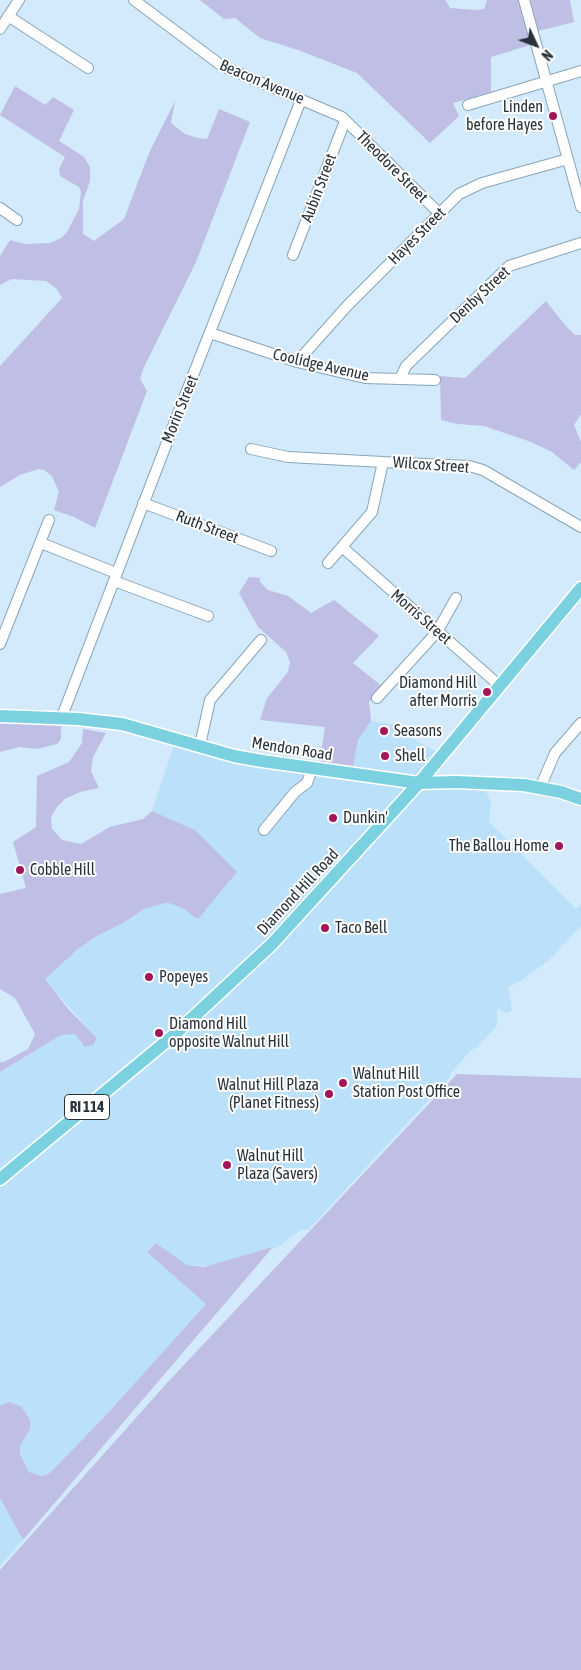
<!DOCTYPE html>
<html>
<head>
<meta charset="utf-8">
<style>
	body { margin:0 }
	#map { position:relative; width:581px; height:1670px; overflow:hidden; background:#d2eafb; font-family:"Asap Condensed",sans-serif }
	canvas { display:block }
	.north { position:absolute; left:511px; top:20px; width:50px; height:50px; -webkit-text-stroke:4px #fff; paint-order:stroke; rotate:133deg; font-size:14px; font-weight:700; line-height:20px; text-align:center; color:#27323b }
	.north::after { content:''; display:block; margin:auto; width:18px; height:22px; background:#27323b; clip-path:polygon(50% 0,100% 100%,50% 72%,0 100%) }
</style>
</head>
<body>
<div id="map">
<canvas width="581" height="1670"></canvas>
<div class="north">N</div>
</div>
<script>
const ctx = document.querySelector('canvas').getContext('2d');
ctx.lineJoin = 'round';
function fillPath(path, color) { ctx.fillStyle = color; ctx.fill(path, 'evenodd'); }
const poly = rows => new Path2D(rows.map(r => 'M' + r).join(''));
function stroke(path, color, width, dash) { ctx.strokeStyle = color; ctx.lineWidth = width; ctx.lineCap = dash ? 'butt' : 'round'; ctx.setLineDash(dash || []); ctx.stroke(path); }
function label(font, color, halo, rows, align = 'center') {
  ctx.font = font + ' "Asap Condensed",sans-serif'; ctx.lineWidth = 4; ctx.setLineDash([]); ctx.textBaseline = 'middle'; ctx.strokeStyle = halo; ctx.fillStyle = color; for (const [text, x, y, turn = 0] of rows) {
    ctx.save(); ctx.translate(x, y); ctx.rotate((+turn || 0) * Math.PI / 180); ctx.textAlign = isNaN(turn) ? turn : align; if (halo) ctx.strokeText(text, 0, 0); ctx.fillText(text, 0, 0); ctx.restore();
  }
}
fillPath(poly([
	[371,721,403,726,404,734,441,754,420,779,483,784,491,803,489,822,576,909,581,904,581,926,548,961,522,980,508,987,512,1010,507,1013,497,1009,497,1026,476,1048,471,1050,451,1073,449,1078,309,1229,301,1230,278,1247,211,1266,187,1265,156,1243,147,1251,206,1304,107,1414,50,1473,42,1476,29,1472,20,1454,20,1446,30,1429,30,1420,21,1406,9,1402,0,1406,0,1072,61,1035,75,1033,85,1046,93,1045,97,1039,45,979,77,950,95,937,125,922,144,909,165,903,169,903,184,909,197,919,231,880,195,830,152,811,176,739,319,769,354,756,358,740],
	[0,1498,23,1540,0,1566]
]), '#bbe0fa');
fillPath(poly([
	[200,0,445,0,450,8,475,10,484,9,487,0,570,0,574,22,538,31,530,45,491,57,491,92,453,103,459,116,430,143,357,73,301,51,260,38,235,18,224,19],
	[15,86,45,105,53,97,74,110,59,141,84,157,90,167,90,181,83,201,83,234,94,241,124,219,149,153,175,101,171,123,185,134,197,138,207,139,219,109,250,122,196,262,144,367,140,379,147,391,95,528,74,517,54,510,59,492,52,476,44,470,38,469,20,475,0,487,0,366,62,298,57,289,46,281,12,279,0,285,0,256,10,240,25,244,50,243,61,238,67,232,79,209,81,192,79,187,60,176,59,169,65,157,0,115],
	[546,301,565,325,575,335,581,335,581,414,574,425,581,442,581,462,574,470,552,452,531,442,484,426,458,424,441,420,440,376,465,378],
	[249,577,260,578,260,582,268,590,288,596,311,613,334,600,379,636,353,663,383,687,369,702,371,721,358,740,352,772,319,766,325,727,260,720,267,698,288,672,290,662,286,652,258,627,239,593],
	[0,716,61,720,61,739,57,744,37,749,20,747,0,752],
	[83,729,106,733,93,757,91,771,99,788,80,792,65,799,57,807,51,817,52,829,62,840,81,844,110,827,143,819,152,811,195,830,237,872,199,918,197,919,184,909,169,903,165,903,144,909,125,922,95,937,77,950,45,979,69,1010,97,1038,93,1045,85,1047,75,1034,61,1035,0,1072,0,1062,4,1062,28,1049,35,1034,15,998,0,989,0,894,26,888,13,842,36,827,37,776,69,762,82,743],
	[457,1074,581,1078,581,1670,0,1670,0,1570,167,1383],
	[156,1243,187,1265,204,1267,273,1247,23,1540,0,1498,0,1406,9,1402,21,1406,30,1420,30,1429,20,1446,20,1454,29,1472,42,1476,50,1473,107,1414,206,1304,147,1252]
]), '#bfbee4');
const minor = poly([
	[134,0,222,66,342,117,439,213],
	[524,0,581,207],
	[8,16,88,68],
	[0,29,19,0],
	[468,105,581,71],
	[0,208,17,220],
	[293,255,345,121],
	[210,333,297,362,365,378,435,380],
	[297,362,347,306,459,194,482,183,568,159],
	[400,379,406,366,509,266,581,243],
	[251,449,288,457,383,462],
	[143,503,271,551],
	[41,543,116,573],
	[342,547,500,686],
	[328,563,372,512,383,462,469,466,483,470,581,527],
	[114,581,208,616],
	[0,644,49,520],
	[377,698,437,632,456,598],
	[61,719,179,411,301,100],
	[200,745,210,700,261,640],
	[540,788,555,753,581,723],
	[264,830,295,792,307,783,312,769]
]);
const major = poly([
	[0,716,78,719,122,724,234,756,262,761,419,783,456,782,524,785,561,792,581,799],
	[0,1179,174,1035,272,944,419,783,581,588]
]);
stroke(minor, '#88a5b9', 12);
stroke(major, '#fff', 15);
stroke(minor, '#fff', 10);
stroke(major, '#7cd1e1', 12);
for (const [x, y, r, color] of [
	[553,116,5,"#a3155a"],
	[487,692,5,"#a3155a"],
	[384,731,5,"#a3155a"],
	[385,756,5,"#a3155a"],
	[333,818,5,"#a3155a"],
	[559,846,5,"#a3155a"],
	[20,870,5,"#a3155a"],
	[325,928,5,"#a3155a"],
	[149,977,5,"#a3155a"],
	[159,1033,5,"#a3155a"],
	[343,1083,5,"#a3155a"],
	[329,1094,5,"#a3155a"],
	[227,1165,5,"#a3155a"]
]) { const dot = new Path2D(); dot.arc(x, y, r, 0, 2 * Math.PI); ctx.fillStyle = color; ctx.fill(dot); stroke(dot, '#fff', 2); }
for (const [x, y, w] of [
	[87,1107,45]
]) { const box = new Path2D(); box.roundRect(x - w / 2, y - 12.5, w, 25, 4); ctx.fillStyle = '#fff'; ctx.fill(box); stroke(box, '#27323b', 1); }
label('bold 15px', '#27323b', null, [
	["RI 114",87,1107]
]);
label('16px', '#27323b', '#fff', [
	["Beacon Avenue",262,82,23],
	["Theodore Street",392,167,45],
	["Aubin Street",319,188,-69],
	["Hayes Street",417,236,-45],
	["Denby Street",480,295,-43],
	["Coolidge Avenue",321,365,13],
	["Morin Street",180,409,-68],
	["Wilcox Street",431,465,4],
	["Ruth Street",207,527,21],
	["Morris Street",421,617,41],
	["Mendon Road",292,749,9],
	["Diamond Hill Road",298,892,-47]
]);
label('16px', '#27323b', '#fff', [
	["Linden",543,107,"right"],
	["before Hayes",543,125,"right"],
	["Diamond Hill",477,683,"right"],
	["after Morris",477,701,"right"],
	["Seasons",394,731],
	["Shell",395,756],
	["Dunkin'",343,818],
	["The Ballou Home",549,846,"right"],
	["Cobble Hill",30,870],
	["Taco Bell",335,928],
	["Popeyes",159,977],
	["Diamond Hill",169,1024],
	["opposite Walnut Hill",169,1042],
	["Walnut Hill",353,1074],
	["Station Post Office",353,1092],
	["Walnut Hill Plaza",319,1085,"right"],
	["(Planet Fitness)",319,1103,"right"],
	["Walnut Hill",237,1156],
	["Plaza (Savers)",237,1174]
], 'left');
</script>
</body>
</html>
